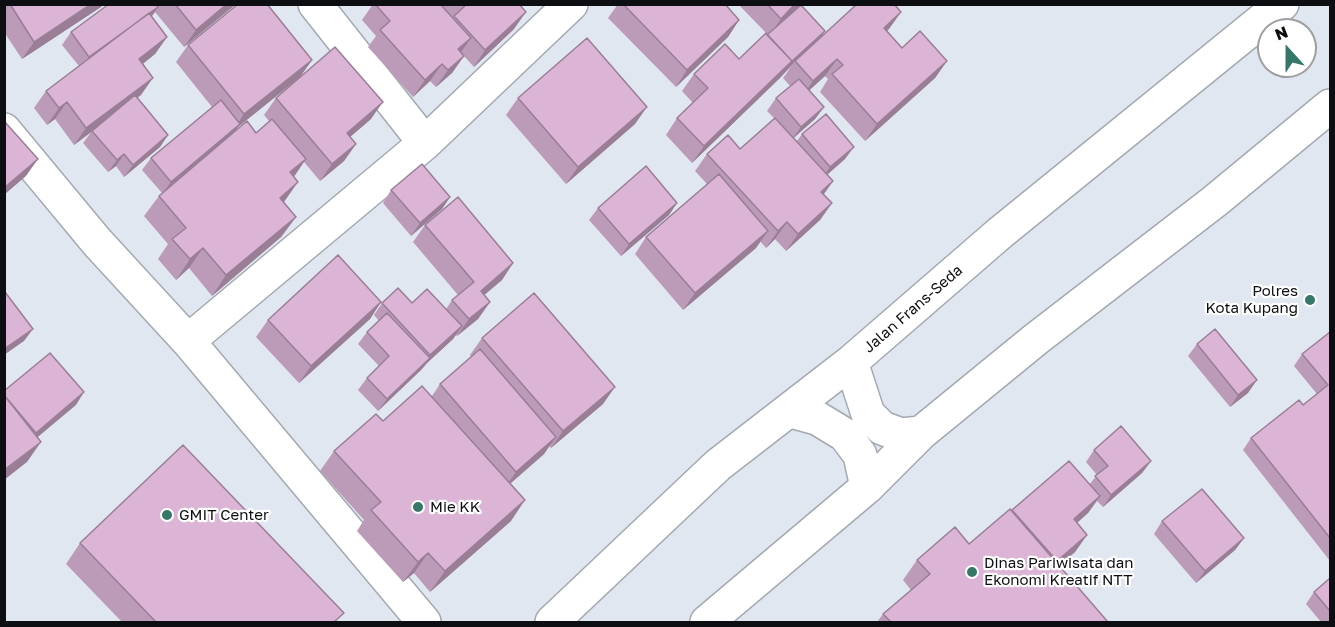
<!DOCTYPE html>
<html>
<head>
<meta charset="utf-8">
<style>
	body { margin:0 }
	#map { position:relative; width:1335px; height:627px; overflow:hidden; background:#e1e7f0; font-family:"Golos Text",sans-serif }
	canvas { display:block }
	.frame { position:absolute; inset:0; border:6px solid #0c0e11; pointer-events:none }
	.north { position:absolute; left:1257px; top:18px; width:60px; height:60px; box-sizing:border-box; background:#fff; border:2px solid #9e9fa0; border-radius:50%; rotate:339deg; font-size:16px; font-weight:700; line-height:24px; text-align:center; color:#0c0e11 }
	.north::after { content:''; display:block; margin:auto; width:21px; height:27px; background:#357768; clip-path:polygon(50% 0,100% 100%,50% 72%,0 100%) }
</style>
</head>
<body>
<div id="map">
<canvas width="1335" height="627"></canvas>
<div class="frame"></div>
<div class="north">N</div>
</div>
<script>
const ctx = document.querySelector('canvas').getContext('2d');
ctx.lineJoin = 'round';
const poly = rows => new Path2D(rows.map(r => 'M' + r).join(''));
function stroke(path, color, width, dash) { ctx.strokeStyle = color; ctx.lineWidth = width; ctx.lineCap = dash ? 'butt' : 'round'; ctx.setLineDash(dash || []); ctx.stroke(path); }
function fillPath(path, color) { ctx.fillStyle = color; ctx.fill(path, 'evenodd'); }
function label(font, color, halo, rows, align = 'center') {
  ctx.font = font + ' "Golos Text",sans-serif'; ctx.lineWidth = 4.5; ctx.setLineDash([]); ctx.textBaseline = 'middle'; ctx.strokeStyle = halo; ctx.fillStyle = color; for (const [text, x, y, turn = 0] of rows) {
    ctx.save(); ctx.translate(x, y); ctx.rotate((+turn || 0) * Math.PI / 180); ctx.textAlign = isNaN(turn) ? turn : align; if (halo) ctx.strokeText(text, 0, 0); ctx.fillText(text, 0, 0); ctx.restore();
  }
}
const minor = poly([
	[315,4,425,143,571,4],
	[4,130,97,242,188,341,425,143],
	[188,341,424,622]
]);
const primary = poly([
	[851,362,868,414,882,428,901,435,921,433],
	[791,411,817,418,845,435,860,455,867,487],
	[552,622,718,465,851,362,1000,233,1282,4],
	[707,622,867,487,921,433,1036,339,1215,201,1330,106]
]);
stroke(minor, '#a3a8b1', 36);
stroke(primary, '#a3a8b1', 36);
stroke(minor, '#fff', 33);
stroke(primary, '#fff', 33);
fillPath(poly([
	[4,4,103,4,101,7,22,59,4,32],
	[109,4,236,4,184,47,155,12,151,17,167,37,155,54,143,64,141,95,137,98,168,135,160,147,124,177,116,166,108,172,83,143,92,131,74,145,55,119,47,125,34,108,46,91,79,66,62,45,71,32],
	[373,4,519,4,514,29,474,67,464,56,452,73,436,87,430,81,413,97,368,47,376,36,362,20],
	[618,4,725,4,739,20,728,37,676,87,608,18],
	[738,4,801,4,821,37,901,12,887,31,902,48,947,61,935,78,865,141,820,92,828,79,825,76,809,90,824,107,815,119,794,138,797,141,802,134,845,159,827,175,833,181,824,194,832,203,820,220,786,251,775,239,766,248,760,241,756,248,683,310,635,254,646,237,707,184,695,171,707,154,740,149,774,118,767,111,776,98,790,86,783,78,791,67,692,163,666,135,677,118,693,103,682,91,694,74,739,59,768,35],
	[188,45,312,60,300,77,238,127,235,132,256,133,269,121,264,115,276,98,371,119,350,137,356,144,344,161,320,181,304,162,294,177,284,202,296,217,281,237,212,296,189,268,176,280,158,259,168,244,144,216,159,196,162,193,142,170,151,158,212,107,176,62],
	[518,98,635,124,566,184,506,115],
	[391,190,450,197,442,209,411,236,383,203],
	[677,203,669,215,621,256,589,220,598,208],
	[425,225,513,263,502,280,484,295,490,302,478,319,457,336,456,335,453,339,427,363,421,370,378,411,358,390,367,378,379,366,358,344,367,332,379,321,374,315,382,303,412,303,446,309,452,300,458,295,413,242],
	[381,302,370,319,299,383,256,337,268,320],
	[1330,332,1330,561,1243,450,1251,438,1303,405,1317,394,1294,366,1302,354],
	[482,338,603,404,551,448,549,446,544,454,510,484,511,521,430,592,414,573,403,582,357,531,364,520,320,471,334,451,383,421,432,396,440,384,472,357,470,355],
	[1197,344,1248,393,1230,407,1188,356],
	[1094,450,1151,461,1142,473,1103,507,1097,501,1088,513,1077,523,1087,535,1075,552,1059,566,1108,622,877,622,883,614,911,590,903,580,917,560,969,544,1011,511,1069,461,1089,485,1097,475,1086,462],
	[1162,521,1244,538,1235,550,1196,583,1154,534],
	[80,543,338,622,122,622,66,564],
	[1330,578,1330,622,1321,622,1306,604,1314,592]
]), '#bc9bb8');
fillPath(poly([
	[91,4,103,4,101,7,22,59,34,42],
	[227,4,236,4,184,47,196,30],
	[795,4,801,4,769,36,781,19],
	[158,7,150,19,81,69,89,57],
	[526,12,514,29,474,67,485,50],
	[901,12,889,29,872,45,884,28],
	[739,20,728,37,676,87,687,70],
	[825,31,817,43,795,61,780,78,692,163,704,146,792,61],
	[167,37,155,54,127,76,139,59],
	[471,38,459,55,458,49],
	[464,56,452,73,436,87,448,70],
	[837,59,825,76,801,98,813,81],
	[312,60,300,77,238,127,231,136,162,194,171,182,234,129,244,114],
	[947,61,935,78,865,141,877,124],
	[442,64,430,81,413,97,425,80],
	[153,78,141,95,74,145,86,128],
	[67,102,55,119,47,125,59,108],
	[383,102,371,119,335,150,347,133],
	[647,107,635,124,566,184,578,167],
	[824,107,815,119,792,139,801,127],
	[168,135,160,147,124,177,133,165],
	[356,144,344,161,320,181,332,164],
	[854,147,845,159,822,179,830,167],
	[124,154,116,166,108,172,117,160],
	[38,159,26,176,4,195,4,188],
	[306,159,292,179,290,172],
	[833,181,821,198,821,192],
	[298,182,284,202,280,198],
	[450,197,442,209,411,236,420,223],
	[677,203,669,215,621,256,629,244],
	[832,203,820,220,786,251,798,234],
	[296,217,281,237,212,296,226,275],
	[787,222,775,239,766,248,778,231],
	[768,231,756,248,683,310,695,293],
	[203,248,189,268,176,280,190,259],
	[513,263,502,280,469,308,481,291],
	[381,302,370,319,299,383,311,366],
	[490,302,478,319,457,336,469,319],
	[462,326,453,339,427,363,421,370,378,411,387,399,424,363,430,355],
	[33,329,24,341,4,355,4,349],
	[1257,380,1248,393,1230,407,1238,395],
	[615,387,603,404,551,448,563,431],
	[84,392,76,405,27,446,36,433],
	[556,437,544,454,504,489,516,472],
	[41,442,27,462,4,480,4,470],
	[1151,461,1142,473,1103,507,1111,495],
	[1100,496,1088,513,1062,536,1074,519],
	[525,500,511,521,430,592,445,571],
	[1087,535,1075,552,1045,578,1057,561],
	[1244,538,1235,550,1196,583,1205,571],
	[428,553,414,573,403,582,418,562]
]), '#997e96');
const building = poly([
	[10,4,91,4,34,42,10,4],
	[109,4,156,4,158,7,89,57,71,32,109,4],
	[175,4,227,4,196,30,175,4],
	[238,4,267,4,312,60,244,114,188,45,238,4],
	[375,4,440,4,471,38,458,49,464,56,448,70,442,64,425,80,380,30,390,21,375,4],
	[466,4,519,4,526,12,485,50,454,16,466,5,466,4],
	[623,4,725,4,739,20,687,70,623,4],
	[767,4,795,4,781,19,767,4],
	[857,4,894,4,901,12,884,28,902,48,920,31,947,61,877,124,832,74,843,65,837,59,813,81,795,61,857,4],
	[801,5,825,31,790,63,792,61,767,35,801,5],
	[149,13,167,37,139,59,153,78,86,128,67,102,59,108,46,91,149,13],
	[766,33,792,61,704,146,677,118,708,88,694,74,725,44,739,59,766,33],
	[587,38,647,107,578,167,518,98,587,38],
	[335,47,383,102,347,133,356,144,332,164,276,98,335,47],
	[799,79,824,107,801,127,776,98,799,79],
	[135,95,168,135,133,165,124,154,117,160,92,131,135,95],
	[221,100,240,124,171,182,151,158,221,100],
	[826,114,854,147,830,167,802,134,826,114],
	[775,118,833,181,821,192,832,203,798,234,787,222,778,231,707,154,728,135,740,149,775,118],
	[272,119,306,159,290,172,298,182,280,198,296,217,226,275,203,248,190,259,172,239,186,228,159,196,247,121,256,133,272,119],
	[4,121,38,159,4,188,4,121],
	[422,164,450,197,420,223,391,190,422,164],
	[646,166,677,203,629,244,598,208,646,166],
	[719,174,768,231,695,293,646,237,719,174],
	[458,197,513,263,481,291,490,302,469,319,452,300,474,282,425,225,458,197],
	[338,255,381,302,311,366,268,320,338,255],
	[398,288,412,303,427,289,462,326,430,355,382,303,398,288],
	[5,292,33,329,4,349,4,293,5,292],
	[534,293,615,387,563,431,482,338,534,293],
	[387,313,430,358,387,399,367,378,389,356,367,332,387,313],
	[1215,329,1257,380,1238,395,1197,344,1215,329],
	[1330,332,1330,538,1251,438,1299,400,1303,405,1328,385,1302,354,1330,332],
	[480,349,556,437,516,472,440,384,480,349],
	[50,353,84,392,36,433,4,395,4,391,50,353],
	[422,386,525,500,445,571,428,553,418,562,371,510,381,502,334,451,376,414,383,421,422,386],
	[4,395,41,442,4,470,4,395],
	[1121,426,1151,461,1111,495,1095,476,1108,466,1094,450,1121,426],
	[183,445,344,613,334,622,156,622,80,543,183,445],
	[1069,461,1100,496,1074,519,1087,535,1057,561,1012,510,1069,461],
	[1202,489,1244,538,1205,571,1162,521,1202,489],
	[1010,509,1108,622,891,622,883,614,930,574,917,560,955,527,969,544,1010,509],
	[1330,578,1330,611,1314,592,1330,578]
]);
fillPath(building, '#dbb4d6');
stroke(building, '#997e96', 1.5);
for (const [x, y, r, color] of [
	[1310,300,6,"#357768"],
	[418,507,6,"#357768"],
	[167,515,6,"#357768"],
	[972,572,6,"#357768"]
]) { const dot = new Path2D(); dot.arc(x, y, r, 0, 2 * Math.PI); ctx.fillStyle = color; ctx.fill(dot); stroke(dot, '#fff', 2); }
label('15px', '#0c0e11', '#fff', [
	["Polres",1298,291,"right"],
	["Kota Kupang",1298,308,"right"],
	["Mie KK",430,507],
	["GMIT Center",179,515],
	["Dinas Pariwisata dan",984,563],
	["Ekonomi Kreatif NTT",984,580]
], 'left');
label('15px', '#0c0e11', '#fff', [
	["Jalan Frans-Seda",913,309,-41]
]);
</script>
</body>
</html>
